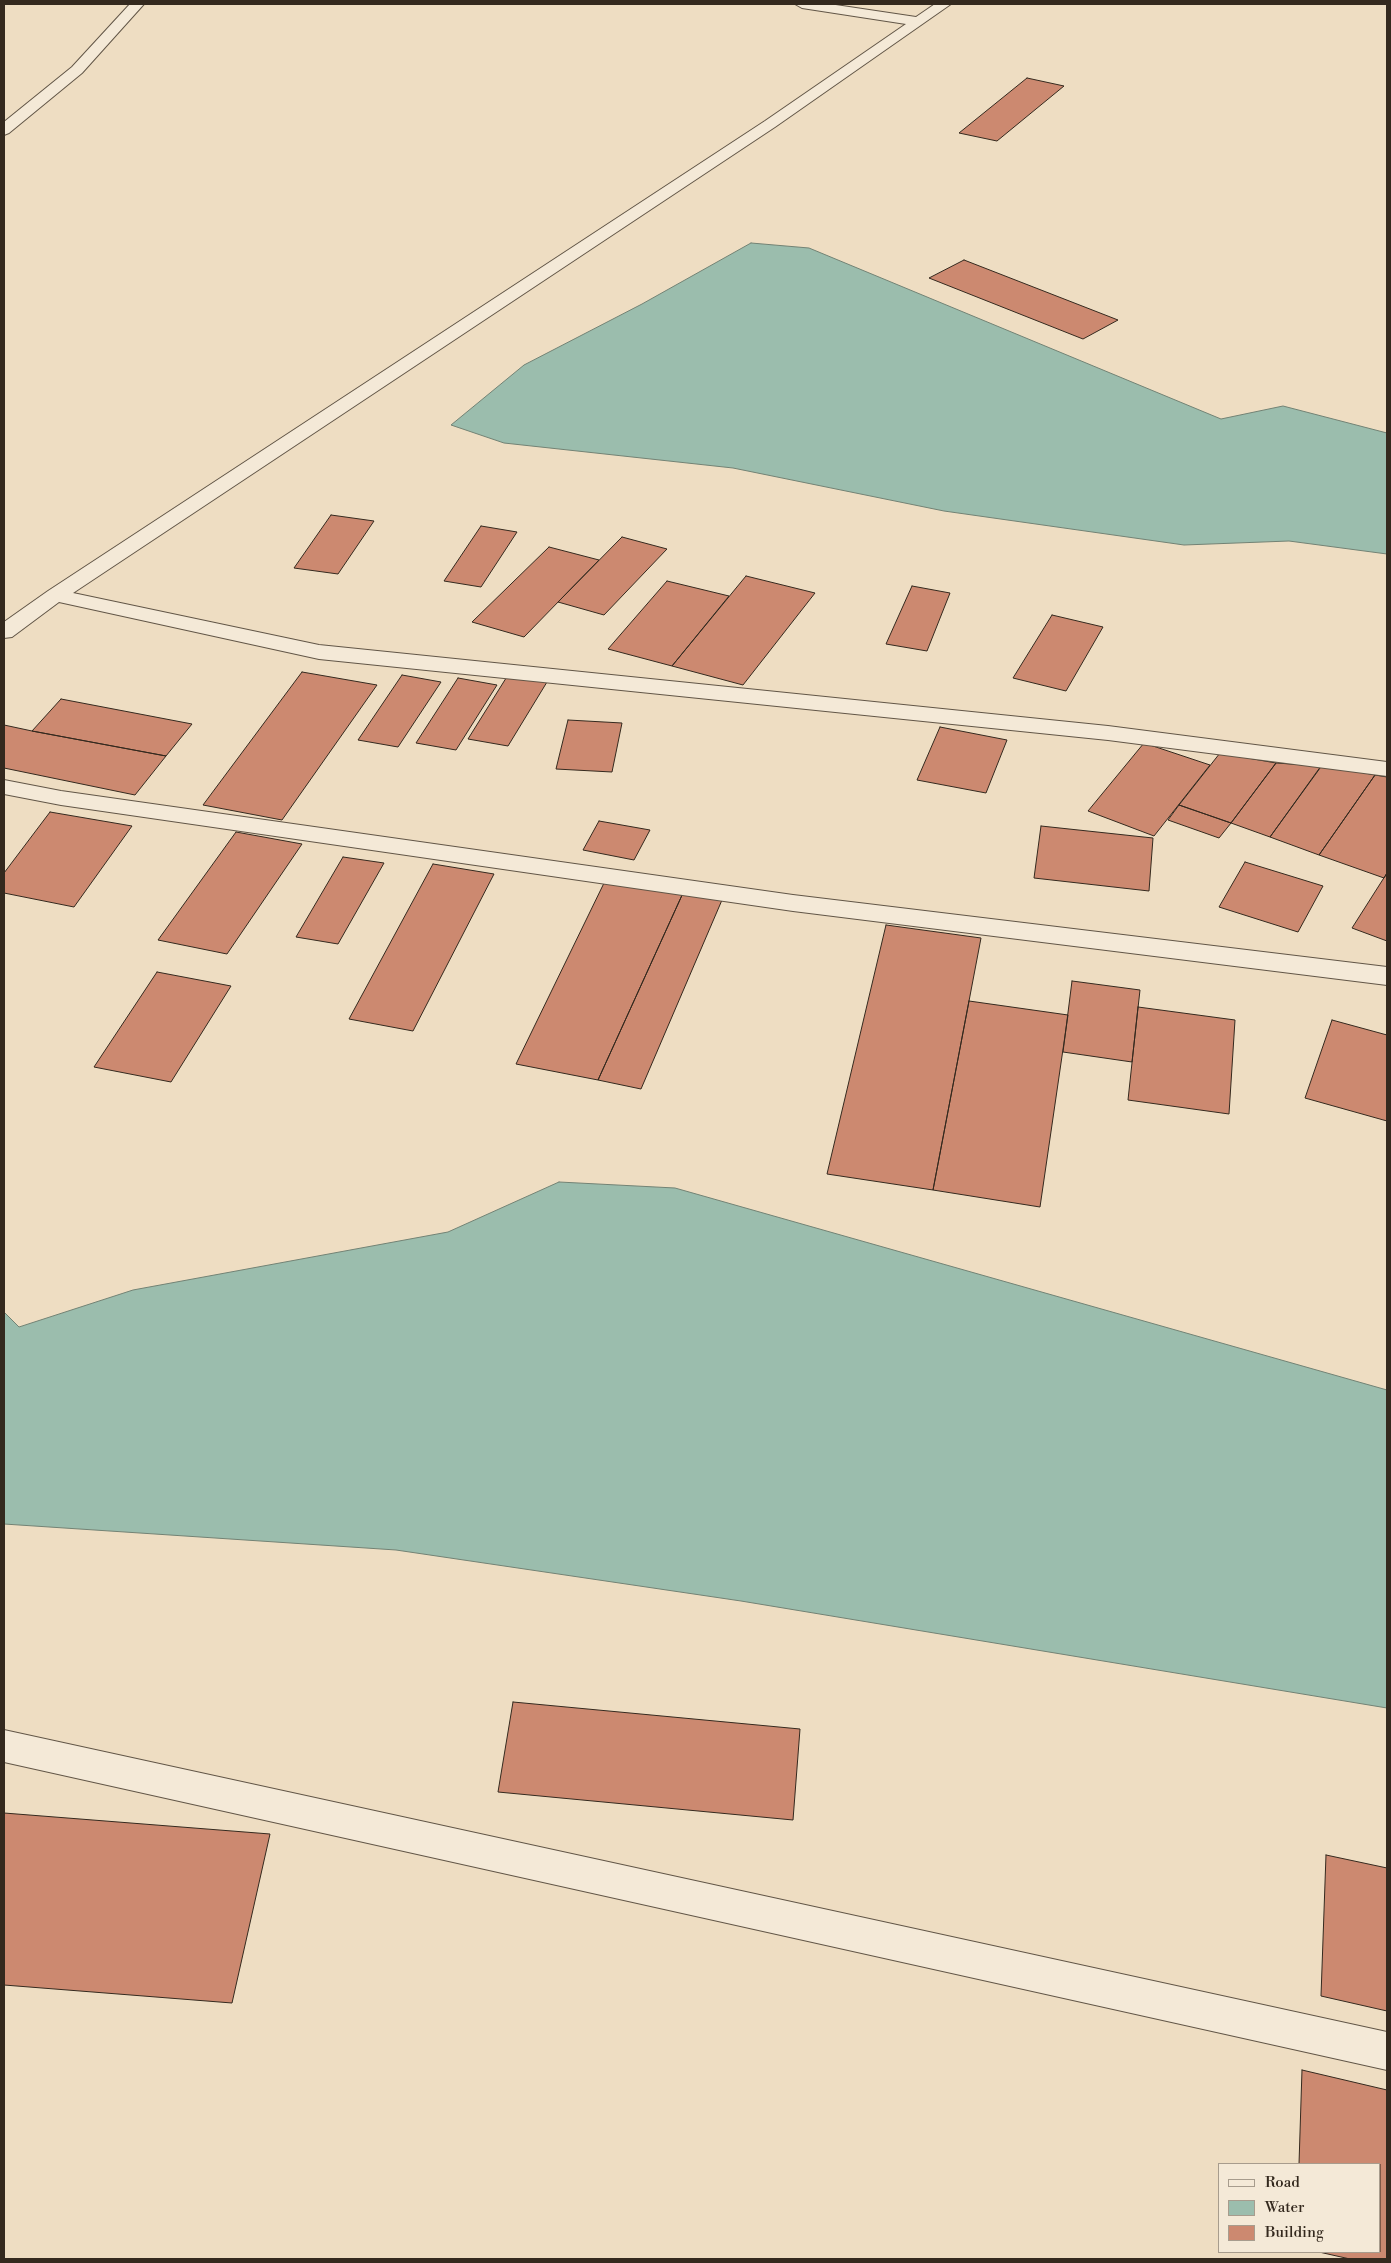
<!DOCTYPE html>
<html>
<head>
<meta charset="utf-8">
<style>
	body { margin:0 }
	#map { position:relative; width:1391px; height:2263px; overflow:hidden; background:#eeddc2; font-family:"Libre Bodoni",serif }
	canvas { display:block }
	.frame { position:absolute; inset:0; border:5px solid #34291e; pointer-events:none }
	.legend { position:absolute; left:1218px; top:2163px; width:162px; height:90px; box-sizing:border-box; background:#f4e9d7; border:1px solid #a79c8d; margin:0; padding:6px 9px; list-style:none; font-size:15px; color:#34291e }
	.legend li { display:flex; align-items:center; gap:10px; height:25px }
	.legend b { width:25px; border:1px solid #a79c8d }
</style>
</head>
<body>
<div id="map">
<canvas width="1391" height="2263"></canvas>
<div class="frame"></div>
<ul class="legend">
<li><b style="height:6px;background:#f4e9d7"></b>Road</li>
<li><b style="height:14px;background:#9bbdad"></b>Water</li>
<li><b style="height:14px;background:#cc8970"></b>Building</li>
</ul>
</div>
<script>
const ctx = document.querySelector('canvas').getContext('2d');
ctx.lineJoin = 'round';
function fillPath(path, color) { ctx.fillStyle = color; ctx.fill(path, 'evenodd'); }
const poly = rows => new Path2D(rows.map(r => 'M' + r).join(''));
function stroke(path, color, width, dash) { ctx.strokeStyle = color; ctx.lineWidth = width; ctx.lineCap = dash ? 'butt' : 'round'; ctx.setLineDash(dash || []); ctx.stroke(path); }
const water = poly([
	[751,243,809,248,1221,419,1283,406,1387,433,1387,554,1289,541,1184,545,944,511,733,468,504,443,451,425,524,365,642,304,751,243],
	[559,1182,675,1188,1387,1390,1387,1708,741,1601,396,1550,4,1524,4,1312,19,1327,133,1290,448,1232,559,1182]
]);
fillPath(water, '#9bbdad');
stroke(water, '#728274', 1);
const building = poly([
	[1027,78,1064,86,997,141,959,133,1027,78],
	[964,260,1118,320,1083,339,929,278,964,260],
	[331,515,374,521,338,574,294,568,331,515],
	[481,526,517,532,481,587,444,581,481,526],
	[622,537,667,549,604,615,558,602,622,537],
	[549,547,599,560,524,637,472,622,549,547],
	[746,576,815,593,743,685,672,666,746,576],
	[667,581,729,596,672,666,608,649,667,581],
	[912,586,950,593,927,651,886,644,912,586],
	[1052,615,1103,627,1066,691,1013,678,1052,615],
	[302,672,377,685,282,820,203,805,302,672],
	[402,675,441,682,398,747,358,740,402,675],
	[508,675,547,682,508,746,468,739,508,675],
	[458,678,497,685,456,750,416,743,458,678],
	[61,699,192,724,166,756,32,731,61,699],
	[568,720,622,723,612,772,556,769,568,720],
	[4,725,32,731,166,756,135,795,4,768,4,725],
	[940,727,1007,740,986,793,917,780,940,727],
	[1144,743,1210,765,1154,836,1088,811,1144,743],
	[1220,753,1276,763,1231,823,1179,805,1220,753],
	[1276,763,1321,766,1270,837,1231,823,1276,763],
	[1323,764,1375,775,1319,855,1270,837,1323,764],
	[1375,775,1387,777,1387,873,1384,878,1319,855,1375,775],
	[1179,805,1231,823,1219,838,1168,820,1179,805],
	[50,812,132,826,74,907,4,893,4,873,50,812],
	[599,821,650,830,634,860,583,850,599,821],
	[1041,826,1153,838,1149,891,1034,878,1041,826],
	[236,832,302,844,227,954,158,940,236,832],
	[343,857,384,863,338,944,296,937,343,857],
	[1245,862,1323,886,1298,932,1219,907,1245,862],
	[433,864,494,874,413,1031,349,1019,433,864],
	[1387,873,1387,941,1352,928,1387,873],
	[606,879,683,893,598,1080,516,1064,606,879],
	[683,893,722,900,641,1089,598,1080,683,893],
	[886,925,981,938,933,1190,827,1174,886,925],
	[157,972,231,986,171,1082,94,1067,157,972],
	[1072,981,1140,990,1132,1062,1063,1052,1072,981],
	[969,1001,1068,1015,1040,1207,933,1190,969,1001],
	[1138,1007,1235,1020,1229,1114,1128,1100,1138,1007],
	[1332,1020,1387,1035,1387,1121,1305,1098,1332,1020],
	[513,1702,800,1729,793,1820,498,1792,513,1702],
	[4,1813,270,1834,232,2003,4,1985,4,1813],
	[1326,1855,1387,1868,1387,2011,1321,1996,1326,1855],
	[1302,2070,1387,2090,1387,2259,1350,2259,1319,2252,1380,2252,1380,2164,1299,2164,1302,2070]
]);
fillPath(building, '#cc8970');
stroke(building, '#34291e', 1);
const minor = poly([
	[130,4,144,4,82,73,9,133,4,135,4,122,72,67,130,4],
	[795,4,829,4,916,17,935,4,951,4,775,127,73,593,319,645,1108,726,1387,762,1387,776,1108,740,319,659,59,602,12,637,4,638,4,622,48,591,765,121,906,24,802,8,795,4],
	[4,780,61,791,793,895,1387,967,1387,985,793,911,61,805,4,794,4,780],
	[4,1730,1387,2032,1387,2070,4,1762,4,1730]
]);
stroke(minor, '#625647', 2);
fillPath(minor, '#f4e9d7');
</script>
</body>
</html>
